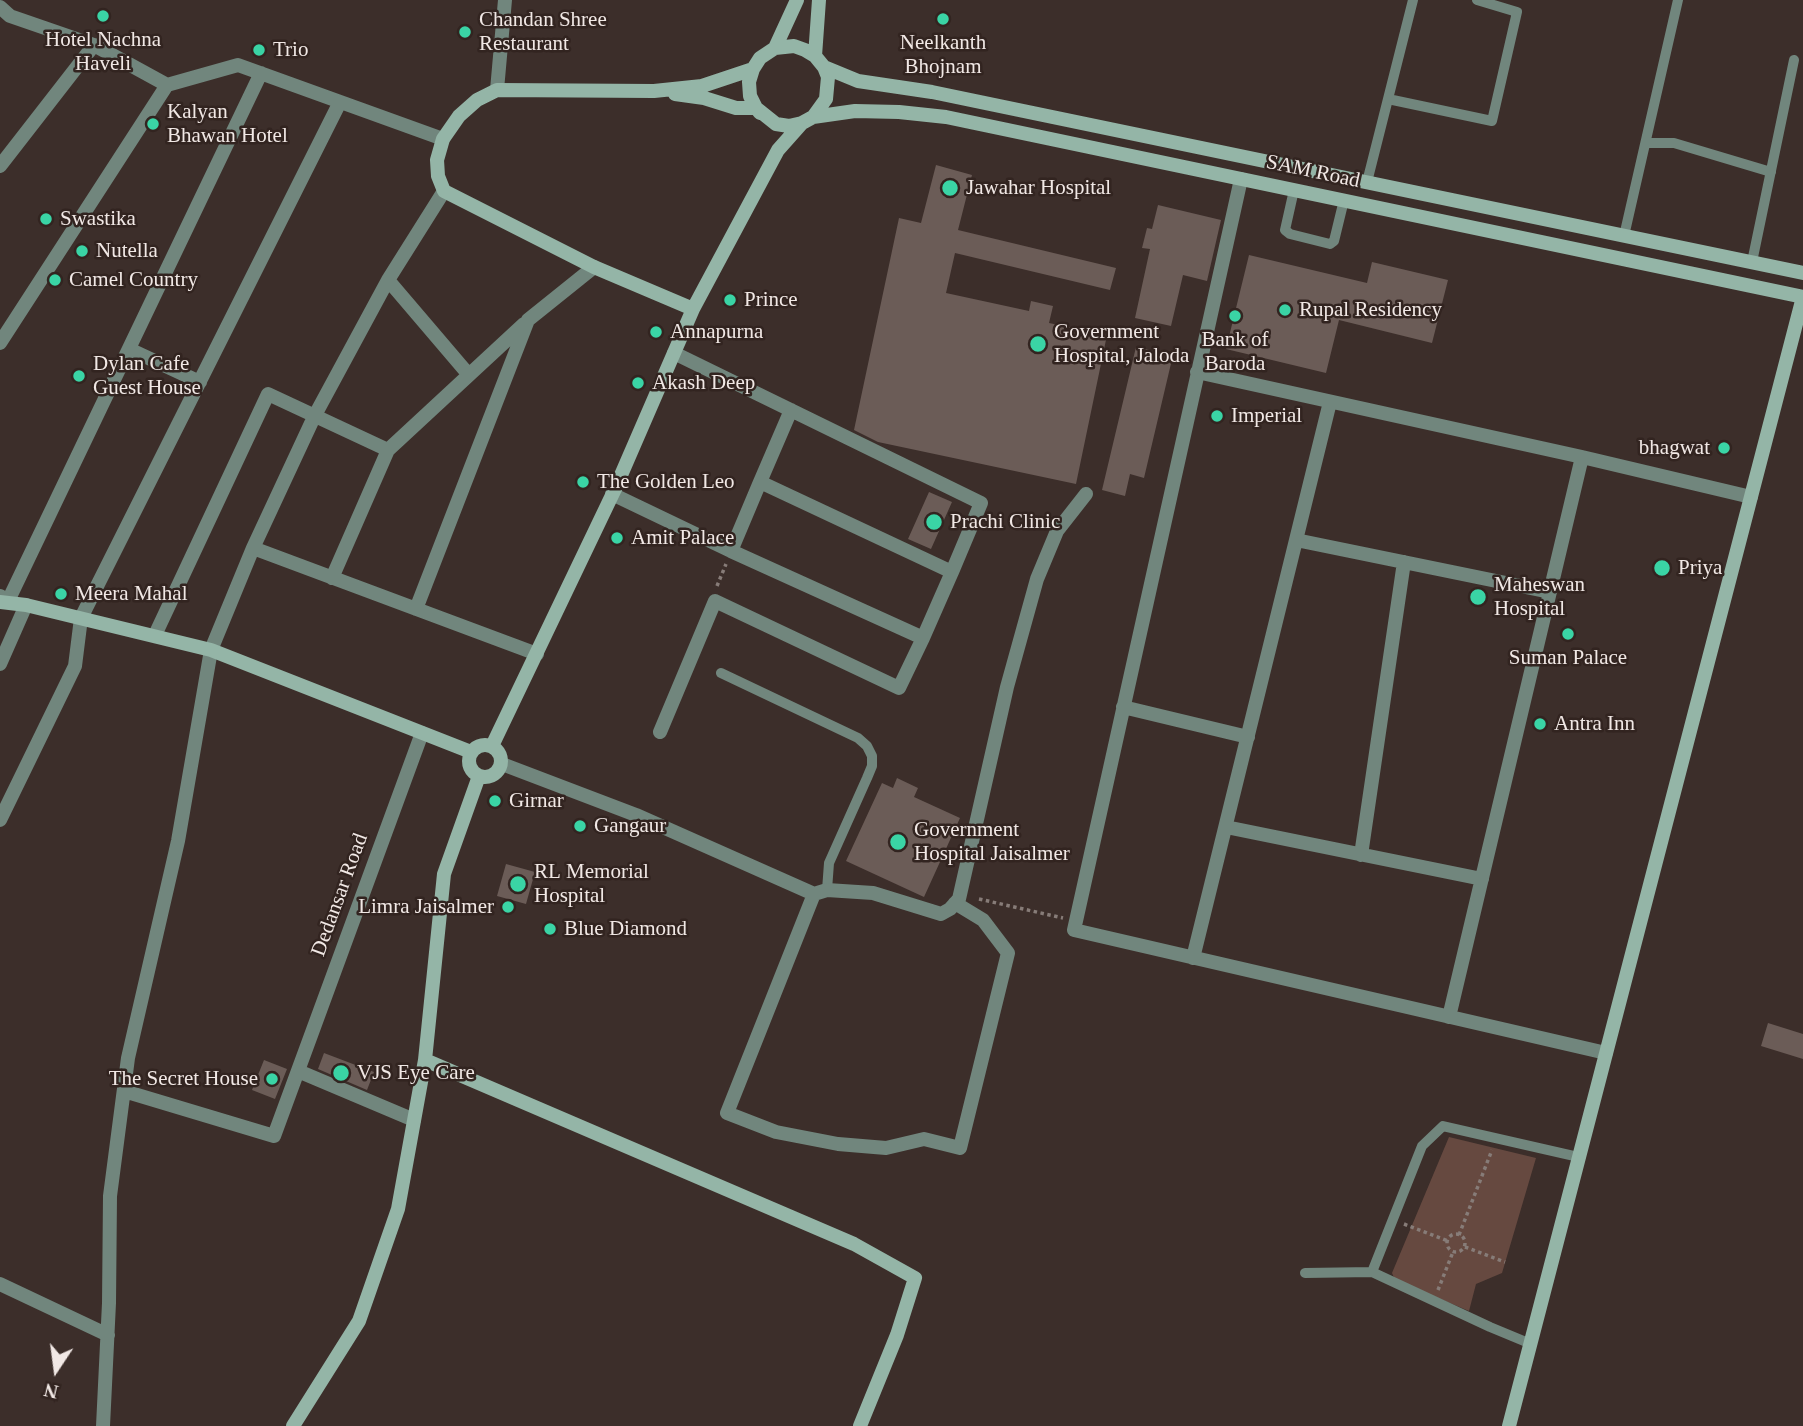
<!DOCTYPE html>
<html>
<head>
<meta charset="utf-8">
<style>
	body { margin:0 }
	#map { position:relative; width:1803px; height:1426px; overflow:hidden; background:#3c2e2a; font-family:Georgia,serif }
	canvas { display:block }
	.north { position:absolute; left:21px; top:1335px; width:70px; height:70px; -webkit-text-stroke:5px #322420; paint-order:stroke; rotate:193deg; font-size:19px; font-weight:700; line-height:28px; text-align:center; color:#f1e8e5 }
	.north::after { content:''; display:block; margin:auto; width:24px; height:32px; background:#f1e8e5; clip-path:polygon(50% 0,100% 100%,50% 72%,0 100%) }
</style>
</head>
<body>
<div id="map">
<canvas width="1803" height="1426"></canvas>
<div class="north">N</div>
</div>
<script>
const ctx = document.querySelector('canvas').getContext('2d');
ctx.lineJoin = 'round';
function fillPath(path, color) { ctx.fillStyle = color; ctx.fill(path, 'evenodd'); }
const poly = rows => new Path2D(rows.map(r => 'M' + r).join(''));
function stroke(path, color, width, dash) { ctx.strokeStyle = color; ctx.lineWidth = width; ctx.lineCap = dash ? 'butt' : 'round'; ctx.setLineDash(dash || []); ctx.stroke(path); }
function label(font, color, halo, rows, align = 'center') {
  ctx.font = font + ' Georgia,serif'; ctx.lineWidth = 5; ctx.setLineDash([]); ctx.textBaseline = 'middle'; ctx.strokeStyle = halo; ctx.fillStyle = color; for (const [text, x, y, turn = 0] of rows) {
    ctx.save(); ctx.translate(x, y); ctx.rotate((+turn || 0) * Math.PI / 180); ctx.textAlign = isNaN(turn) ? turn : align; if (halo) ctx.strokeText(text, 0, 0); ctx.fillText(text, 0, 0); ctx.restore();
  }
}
fillPath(poly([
	[1449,1137,1536,1158,1502,1273,1476,1284,1469,1311,1395,1280,1392,1273]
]), '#664940');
fillPath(poly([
	[936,165,972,175,958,230,1116,268,1110,290,955,253,946,293,1029,311,1031,301,1053,306,1049,323,1107,335,1076,484,878,442,854,430,899,218,921,223],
	[1158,205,1221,220,1207,281,1183,275,1171,326,1135,318,1150,249,1142,248,1147,228,1152,229],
	[1249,255,1367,283,1372,262,1448,280,1432,343,1339,320,1326,373,1226,349],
	[1136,347,1173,355,1144,478,1130,474,1125,496,1102,490],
	[929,492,952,502,931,549,908,539],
	[897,778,918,788,914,797,960,818,924,897,846,861,882,783,893,788],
	[506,864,535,872,526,904,497,896],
	[1768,1023,1803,1034,1803,1059,1761,1046],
	[324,1053,374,1072,367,1090,318,1069],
	[264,1060,287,1069,275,1099,252,1090]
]), '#6b5c57');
stroke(poly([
	[717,586,726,564],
	[979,899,1063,918],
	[1404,1224,1448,1241],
	'1447 1243a9 9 0 1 1 18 0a9 9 0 1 1-18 0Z',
	[1459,1235,1492,1150],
	[1465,1247,1505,1262],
	[1438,1290,1453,1252]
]), '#877c78', 3.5, [3.5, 3.5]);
stroke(poly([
	[1388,99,1492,121,1517,12,1477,0],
	[1646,143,1674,143,1771,172],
	[1367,182,1413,0],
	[1294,190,1285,230,1290,234,1330,244,1334,241,1344,200],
	[1624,236,1678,0],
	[1752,262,1794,60],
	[721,673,858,738,867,746,872,756,872,766,867,778,829,863,827,890],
	[1372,1272,1422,1146,1443,1126,1579,1157],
	[1305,1273,1372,1272,1490,1327,1531,1344]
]), '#71867d', 10);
stroke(poly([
	[0,7,10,16,94,45,167,85,238,65,443,139],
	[497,90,505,0],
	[0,166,94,45],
	[1241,179,1074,930,1606,1053],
	[388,280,469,375],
	[0,343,167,85],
	[129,349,200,382],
	[674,353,981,503,952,572,760,482,791,410],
	[1197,372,1582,457,1751,497],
	[760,482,731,551,923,638,952,572],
	[612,494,731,551],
	[1296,540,1550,592],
	[253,548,537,654],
	[332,578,388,450,524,324],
	[0,596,8,601,261,73],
	[416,609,528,320,594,267],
	[155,635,268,394,388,450],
	[0,664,26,605],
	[1123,707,1248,737],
	[660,732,715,601,899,688,923,638],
	[502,764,636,815,814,894,727,1113,776,1132,838,1144,886,1148,924,1139,960,1148,1008,953,983,920,955,903],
	[0,820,75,666,81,618,340,102],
	[1226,827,1482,879],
	[1361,855,1404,562],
	[814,894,827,890,873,893,941,914,950,909,959,899,1007,687,1037,579,1057,531,1086,494],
	[1193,958,1330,402],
	[1449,1017,1582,457],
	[298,1071,414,1120],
	[124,1091,274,1136,422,733],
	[0,1284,108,1335],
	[103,1426,109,1303,110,1196,128,1058,178,841,211,650,253,548,314,417,388,280,444,191]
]), '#71867d', 14);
stroke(poly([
	[775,48,797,0],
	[815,56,819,0],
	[824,67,858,81,932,92,1803,273],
	[675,94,704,98,736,108,756,108,760,113],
	[813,117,855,111,899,112,946,117,1803,297],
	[693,309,594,267,444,191,438,176,437,160,443,139,459,116,477,100,497,90,654,91,702,86,753,69,760,58,775,48,794,46,805,50,815,56,824,67,828,77,826,99,813,117,802,123,789,126,776,124,756,108,750,96,749,82,753,69],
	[0,602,26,605,211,650,471,752],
	'469 761a16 16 0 1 1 32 0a16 16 0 1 1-32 0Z',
	[492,746,615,489,693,309,778,150,802,123],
	[425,1060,854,1244,915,1278,897,1335,860,1426],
	[293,1426,359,1321,398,1209,425,1060,444,874,479,776],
	[1509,1426,1803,297]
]), '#94b5a7', 14);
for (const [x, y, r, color] of [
	[103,16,7,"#3ad4a5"],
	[943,19,7,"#3ad4a5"],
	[465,32,7,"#3ad4a5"],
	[259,50,7,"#3ad4a5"],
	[153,124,7,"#3ad4a5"],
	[950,188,9,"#3ad4a5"],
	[46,219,7,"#3ad4a5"],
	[82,251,7,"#3ad4a5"],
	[55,280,7,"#3ad4a5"],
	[730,300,7,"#3ad4a5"],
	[1285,310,7,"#3ad4a5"],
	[1235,316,7,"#3ad4a5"],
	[656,332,7,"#3ad4a5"],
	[1038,344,9,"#3ad4a5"],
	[79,376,7,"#3ad4a5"],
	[638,383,7,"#3ad4a5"],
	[1217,416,7,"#3ad4a5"],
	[1724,448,7,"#3ad4a5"],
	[583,482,7,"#3ad4a5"],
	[934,522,9,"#3ad4a5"],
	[617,538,7,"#3ad4a5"],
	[1662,568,9,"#3ad4a5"],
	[61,594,7,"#3ad4a5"],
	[1478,597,9,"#3ad4a5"],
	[1568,634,7,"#3ad4a5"],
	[1540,724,7,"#3ad4a5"],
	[495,801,7,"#3ad4a5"],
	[580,826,7,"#3ad4a5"],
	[898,842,9,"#3ad4a5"],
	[518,884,9,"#3ad4a5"],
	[508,907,7,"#3ad4a5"],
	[550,929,7,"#3ad4a5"],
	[341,1073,9,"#3ad4a5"],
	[272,1079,7,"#3ad4a5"]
]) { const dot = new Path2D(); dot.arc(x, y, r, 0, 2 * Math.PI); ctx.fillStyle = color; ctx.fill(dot); stroke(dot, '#322420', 2.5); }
label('21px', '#f1e8e5', '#322420', [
	["Chandan Shree",479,20],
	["Restaurant",479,44],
	["Hotel Nachna",103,40,"center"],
	["Haveli",103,64,"center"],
	["Neelkanth",943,43,"center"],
	["Bhojnam",943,67,"center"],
	["Trio",273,50],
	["Kalyan",167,112],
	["Bhawan Hotel",167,136],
	["Jawahar Hospital",966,188],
	["Swastika",60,219],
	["Nutella",96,251],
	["Camel Country",69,280],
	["Prince",744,300],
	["Rupal Residency",1299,310],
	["Annapurna",670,332],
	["Government",1054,332],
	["Hospital, Jaloda",1054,356],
	["Bank of",1235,340,"center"],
	["Baroda",1235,364,"center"],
	["Dylan Cafe",93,364],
	["Guest House",93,388],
	["Akash Deep",652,383],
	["Imperial",1231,416],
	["bhagwat",1710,448,"right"],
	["The Golden Leo",597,482],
	["Prachi Clinic",950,522],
	["Amit Palace",631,538],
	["Priya",1678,568],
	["Maheswan",1494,585],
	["Hospital",1494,609],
	["Meera Mahal",75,594],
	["Suman Palace",1568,658,"center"],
	["Antra Inn",1554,724],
	["Girnar",509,801],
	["Gangaur",594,826],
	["Government",914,830],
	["Hospital Jaisalmer",914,854],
	["RL Memorial",534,872],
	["Hospital",534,896],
	["Limra Jaisalmer",494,907,"right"],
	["Blue Diamond",564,929],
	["VJS Eye Care",357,1073],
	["The Secret House",258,1079,"right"]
], 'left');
label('21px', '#f1e8e5', '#322420', [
	["SAM Road",1313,172,12],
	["Dedansar Road",340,895,-70]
]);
</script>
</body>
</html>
